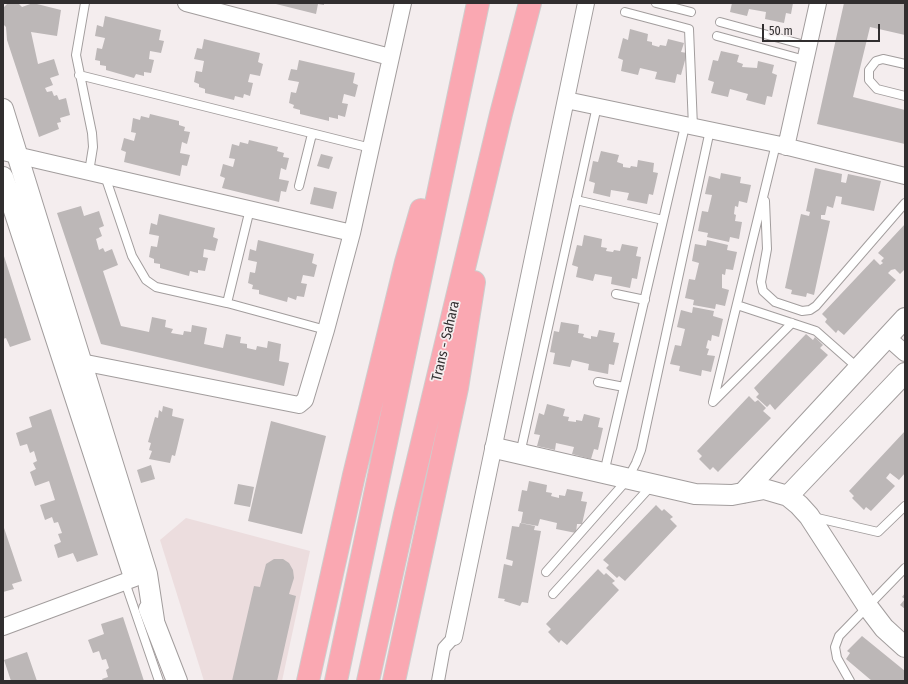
<!DOCTYPE html>
<html>
<head>
<meta charset="utf-8">
<style>
	body { margin:0 }
	#map { position:relative; width:908px; height:684px; overflow:hidden; background:#f4edee; font-family:"Fira Sans Condensed",sans-serif }
	canvas { display:block }
	.frame { position:absolute; inset:0; border:4px solid #312e2f; pointer-events:none }
	.scale { position:absolute; left:762px; top:24px; width:118px; height:18px; box-sizing:border-box; border:2px solid #312e2f; border-top:0; padding-left:5px; font-size:12px; line-height:14px; white-space:nowrap; color:#312e2f; -webkit-text-stroke:3px #f4edee; paint-order:stroke }
</style>
</head>
<body>
<div id="map">
<canvas width="908" height="684"></canvas>
<div class="frame"></div>
<div class="scale">50 m</div>
</div>
<script>
const ctx = document.querySelector('canvas').getContext('2d');
ctx.lineJoin = 'round';
function fillPath(path, color) { ctx.fillStyle = color; ctx.fill(path, 'evenodd'); }
const poly = rows => new Path2D(rows.map(r => 'M' + r).join(''));
function stroke(path, color, width, dash) { ctx.strokeStyle = color; ctx.lineWidth = width; ctx.lineCap = dash ? 'butt' : 'round'; ctx.setLineDash(dash || []); ctx.stroke(path); }
function label(font, color, halo, rows, align = 'center') {
  ctx.font = font + ' "Fira Sans Condensed",sans-serif'; ctx.lineWidth = 3.5; ctx.setLineDash([]); ctx.textBaseline = 'middle'; ctx.strokeStyle = halo; ctx.fillStyle = color; for (const [text, x, y, turn = 0] of rows) {
    ctx.save(); ctx.translate(x, y); ctx.rotate((+turn || 0) * Math.PI / 180); ctx.textAlign = isNaN(turn) ? turn : align; if (halo) ctx.strokeText(text, 0, 0); ctx.fillText(text, 0, 0); ctx.restore();
  }
}
fillPath(poly([
	[186,518,310,551,282,681,204,681,160,540]
]), '#ecddde');
fillPath(poly([
	[8,3,18,3,22,7,33,3,61,10,57,36,31,32,38,64,54,59,59,75,50,78,53,85,45,88,47,92,52,91,54,96,57,95,59,100,66,98,70,115,60,118,61,122,57,123,59,129,39,137,7,40,6,27,3,24,3,8],
	[272,3,324,3,324,5,318,4,316,14],
	[732,3,793,3,791,14,786,13,784,23,765,19,766,12,749,9,747,16,730,12],
	[844,3,905,3,905,35,870,27,853,97,905,110,905,144,817,124],
	[105,16,161,30,159,40,164,41,161,53,150,51,149,59,154,60,151,73,144,72,144,76,136,74,134,78,106,70,106,66,100,65,100,61,95,60,97,48,102,49,105,38,95,36,97,25,103,27],
	[630,29,648,34,647,41,652,42,652,45,659,47,660,45,666,46,668,39,684,43,681,52,687,53,681,75,677,74,675,83,655,79,657,72,640,68,638,75,621,71,623,60,618,58,623,38,628,40],
	[204,39,260,53,258,62,263,64,260,76,250,74,248,82,253,83,250,96,244,94,243,98,235,96,234,100,205,93,205,89,199,87,199,84,194,82,196,71,202,72,204,61,194,59,197,48,202,49],
	[721,51,739,55,737,62,743,64,742,67,757,68,758,61,774,65,772,73,777,75,772,97,767,96,765,105,746,100,748,94,730,89,728,97,711,93,714,82,708,80,713,60,718,61],
	[299,60,355,73,353,83,358,85,355,97,344,94,342,103,348,104,345,117,338,115,338,119,329,117,329,121,300,114,300,110,293,108,294,105,289,103,291,92,296,93,299,82,288,80,291,69,297,70],
	[150,114,179,121,179,125,185,127,184,131,190,132,187,144,182,142,180,153,190,155,187,166,182,165,180,176,124,162,126,152,121,150,124,138,134,141,136,133,131,132,133,118,140,120,141,116,149,118],
	[249,140,278,147,277,151,284,153,283,157,289,158,286,170,281,168,279,179,289,181,286,192,281,191,279,202,222,188,225,178,220,176,223,164,233,167,235,159,229,158,232,144,239,146,240,142,248,144],
	[601,151,619,155,617,162,623,164,623,167,630,168,631,166,637,167,638,160,654,163,653,172,658,173,653,195,649,194,647,204,627,200,629,193,611,190,610,197,593,193,595,183,589,181,593,161,598,162],
	[321,154,333,157,329,169,317,166],
	[815,168,842,174,841,182,846,183,848,174,881,181,874,211,841,204,842,197,836,196,833,208,827,206,825,215,821,215,821,219,830,221,814,295,807,293,806,297,791,294,792,290,785,288,801,214,809,216,810,212,806,211],
	[721,173,741,177,740,183,751,185,747,203,739,201,738,207,735,206,734,214,736,215,735,221,742,222,739,239,730,237,729,242,707,237,708,233,698,231,702,211,708,212,712,195,705,194,709,176,720,179],
	[314,187,337,192,333,209,310,204],
	[81,206,84,216,99,211,104,226,99,228,102,236,96,239,99,250,103,248,105,252,112,249,118,265,103,271,121,326,149,332,152,317,166,320,165,327,173,329,171,333,183,335,184,331,191,332,192,325,207,328,204,344,223,348,226,334,241,337,240,343,247,344,247,348,256,350,257,346,267,348,268,341,281,344,279,361,289,363,284,386,101,344,57,213],
	[159,214,215,228,213,237,218,239,215,251,204,249,203,257,208,258,205,271,198,270,198,273,190,271,189,276,160,268,160,264,154,263,154,259,149,257,151,246,157,247,159,236,149,234,151,223,157,225],
	[905,224,905,269,900,274,895,269,891,270,888,273,896,280,844,335,838,330,836,333,825,322,827,319,822,314,874,259,880,265,883,263,881,261,884,258,878,253],
	[584,235,602,239,601,247,607,248,606,251,613,252,614,250,620,251,622,244,638,247,636,256,641,257,637,279,632,278,630,288,611,284,612,277,595,274,593,281,576,277,578,267,572,265,577,245,582,246],
	[258,240,314,254,312,263,317,265,314,277,303,275,301,283,307,284,304,297,297,296,296,300,288,297,287,302,259,294,259,290,252,289,253,285,248,283,250,272,255,273,257,262,248,260,250,249,256,251],
	[707,240,728,245,727,250,737,252,733,270,726,269,725,275,722,274,722,288,729,290,725,306,716,304,715,309,693,305,694,300,685,298,689,279,695,280,699,263,692,261,695,244,706,246],
	[3,253,31,340,10,347,6,338,3,339],
	[693,307,714,311,713,316,723,319,719,337,712,335,711,341,708,340,706,348,709,349,707,355,715,356,711,372,702,370,701,376,679,371,680,366,670,364,675,345,681,346,685,329,677,327,681,310,692,313],
	[561,322,579,325,578,333,584,334,583,337,591,339,591,336,597,337,599,330,615,333,613,342,619,343,614,365,609,364,608,374,588,370,589,364,572,360,570,367,553,364,555,353,550,352,554,331,559,332],
	[806,334,813,340,815,337,823,345,820,348,828,355,775,410,770,404,767,407,756,397,759,394,754,388],
	[749,396,755,402,758,400,766,408,763,411,771,418,718,472,713,467,710,470,699,459,702,456,697,451],
	[547,404,565,409,563,416,569,417,568,421,576,422,576,420,582,421,584,414,600,418,598,427,603,428,598,450,594,449,591,459,572,454,574,447,556,443,555,450,537,446,540,435,534,434,539,413,544,415],
	[163,406,173,409,172,416,184,419,175,456,172,455,170,463,149,459,152,451,149,450,151,443,148,442,155,417,158,418,159,410,162,412],
	[51,409,98,555,77,562,73,553,58,558,54,545,61,542,58,534,62,533,58,522,54,523,52,517,45,520,40,505,55,500,49,481,35,486,30,472,36,469,33,463,37,461,34,451,30,453,27,444,20,446,16,433,32,427,29,417],
	[271,421,326,436,302,534,248,521],
	[905,431,905,473,899,480,890,473,886,478,895,486,871,511,866,507,864,510,852,498,854,496,849,491],
	[151,465,155,479,141,483,137,470],
	[529,481,547,485,546,492,552,493,551,496,559,498,559,495,565,496,567,489,583,492,581,501,587,502,582,524,577,524,576,533,556,529,557,523,540,519,538,526,521,523,523,512,518,511,522,490,527,491],
	[238,484,254,487,250,507,234,504],
	[656,505,662,511,664,509,673,517,670,519,677,526,625,581,619,576,617,578,606,568,609,565,603,560],
	[520,523,535,526,534,530,541,531,528,603,522,602,520,606,504,601,505,599,498,598,504,564,512,566,513,561,506,559,512,526,519,527],
	[3,525,22,581,12,584,14,589,3,592],
	[274,559,283,559,289,563,293,570,294,578,289,594,296,596,277,681,232,681,254,586,260,587,266,564],
	[598,569,604,575,606,573,615,581,612,583,619,590,567,645,561,640,559,643,548,632,551,629,546,624],
	[905,593,905,609,900,605,905,599,902,597],
	[123,617,144,681,103,681,102,679,108,677,106,670,109,668,106,659,102,660,99,651,93,653,88,640,104,634,101,624],
	[862,636,905,671,905,681,872,681,846,659,850,653,847,651],
	[27,652,37,681,11,681,4,660]
]), '#bcb7b7');
const service = poly([
	[85,3,76,55,92,133,93,147,89,172],
	[656,3,691,12],
	[625,12,689,29,693,127],
	[720,22,808,46],
	[717,36,805,60],
	[905,64,883,59,876,61,869,70,869,80,877,89,905,96],
	[79,75,371,148],
	[776,144,713,402,792,323],
	[105,176,132,256,146,280,156,287,227,303,326,330],
	[299,186,312,134],
	[576,200,663,220],
	[765,201,767,249,761,282,763,291,775,302,802,311,810,310,816,306,905,203],
	[616,294,645,300],
	[227,303,250,209],
	[737,305,816,331,858,368],
	[598,382,624,387],
	[520,454,597,106],
	[604,473,685,126],
	[813,517,878,532,905,506],
	[546,572,627,480,636,463,641,450,710,130],
	[125,582,159,681],
	[553,594,652,485],
	[850,681,837,658,835,647,839,636,905,568]
]);
const pedestrian = poly([
	[438,681,444,648,454,637]
]);
const minor = poly([
	[186,3,390,57],
	[566,100,776,144,905,176],
	[786,147,818,3],
	[3,152,352,233],
	[887,337,905,353],
	[71,360,299,405,305,400,326,330,352,233,403,3],
	[3,627,135,578],
	[454,637,586,3]
]);
const tertiary = poly([
	[3,109,147,574,154,620],
	[3,177,133,574],
	[495,448,695,494,732,495,764,489,788,496,799,505,809,516,868,607,884,628,905,647],
	[743,493,905,318],
	[788,496,905,373],
	[149,609,177,681]
]);
const trunk = poly([
	[308,681,354,475,406,262,421,210],
	[336,681,478,3],
	[368,681,405,514,501,114,530,3],
	[394,681,457,388,474,282]
]);
stroke(service, '#a29d9d', 10);
stroke(pedestrian, '#a29d9d', 14);
stroke(minor, '#a29d9d', 18);
stroke(tertiary, '#a29d9d', 22);
stroke(trunk, '#cecdcd', 24);
stroke(service, '#fff', 8);
stroke(pedestrian, '#fff', 12);
stroke(minor, '#fff', 16);
stroke(tertiary, '#fff', 20);
stroke(trunk, '#faa8b2', 22);
label('14px', '#312e2f', '#f4edee', [
	["Trans - Sahara",446,341,-77]
]);
</script>
</body>
</html>
